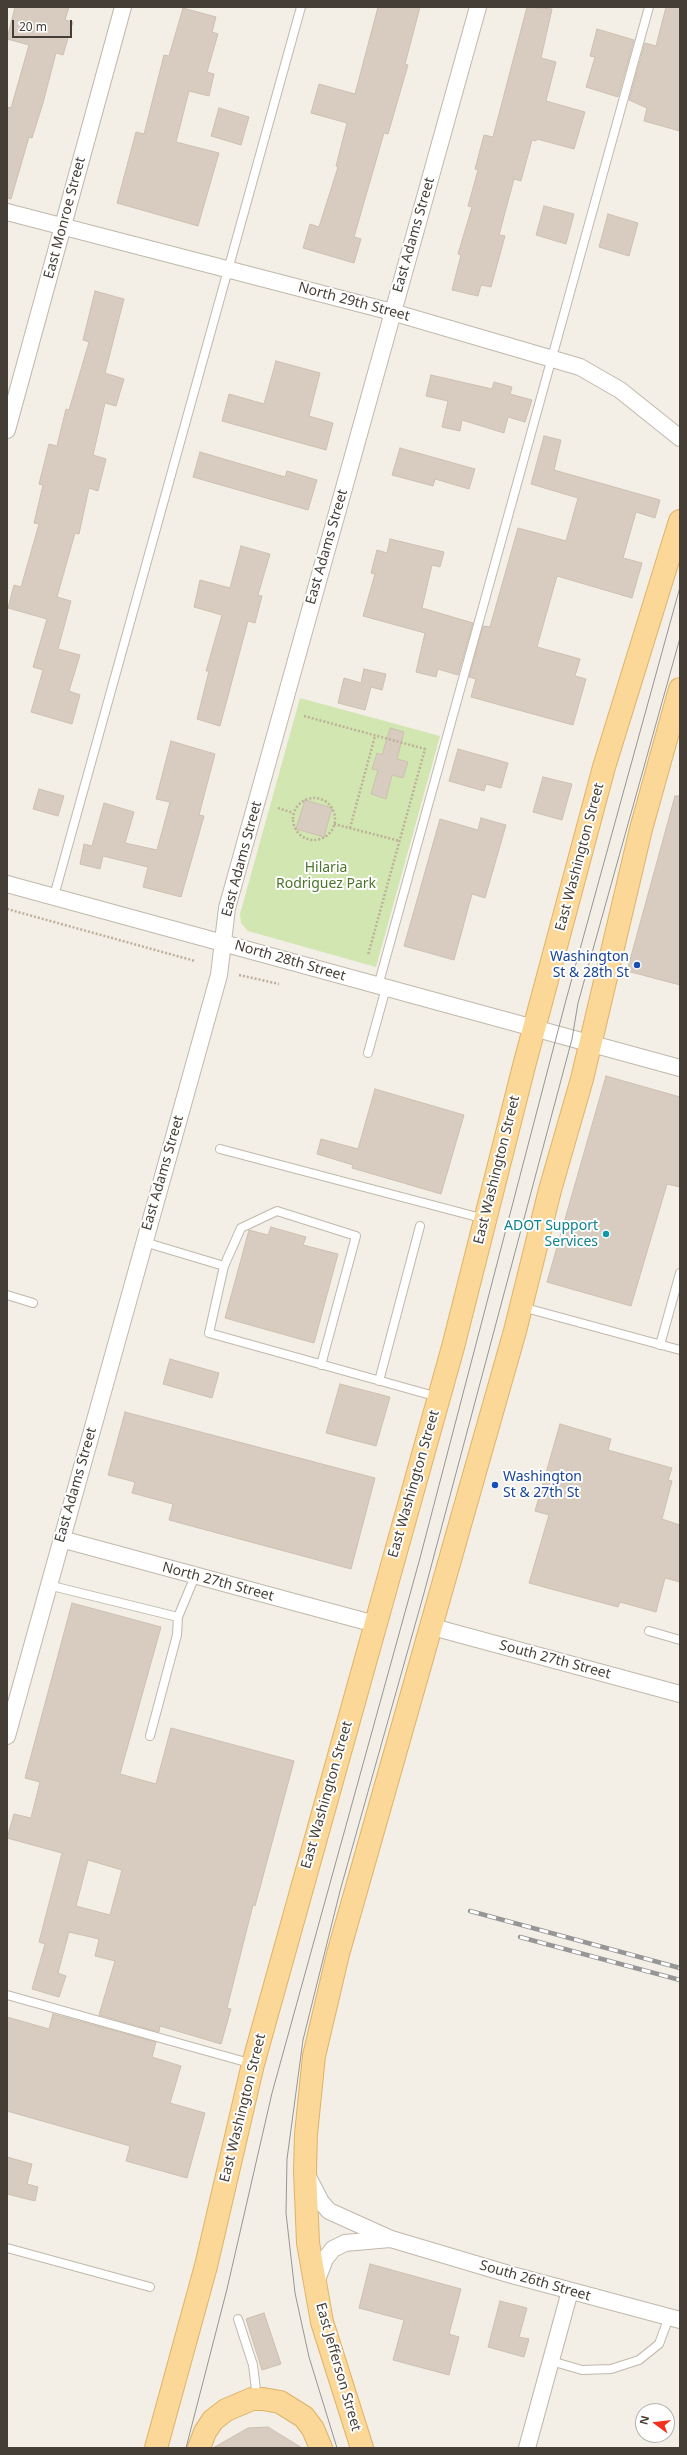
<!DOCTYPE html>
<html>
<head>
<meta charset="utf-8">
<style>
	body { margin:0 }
	#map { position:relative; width:687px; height:2455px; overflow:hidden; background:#f3eee6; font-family:"Noto Sans",sans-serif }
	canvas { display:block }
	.frame { position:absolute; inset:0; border:8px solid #453e36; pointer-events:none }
	.north { position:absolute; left:635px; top:2403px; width:40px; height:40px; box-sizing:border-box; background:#fff; border:1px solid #b5b2af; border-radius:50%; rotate:285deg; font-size:11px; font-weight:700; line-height:16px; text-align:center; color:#453e36 }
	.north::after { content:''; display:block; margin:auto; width:14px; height:18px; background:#f32f1d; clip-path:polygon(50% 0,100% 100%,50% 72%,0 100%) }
	.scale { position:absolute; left:12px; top:20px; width:60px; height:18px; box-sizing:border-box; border:2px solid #453e36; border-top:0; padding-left:5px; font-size:12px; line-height:14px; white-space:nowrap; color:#453e36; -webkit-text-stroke:3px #fff; paint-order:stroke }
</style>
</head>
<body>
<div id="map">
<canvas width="687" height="2455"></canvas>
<div class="frame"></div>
<div class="north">N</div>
<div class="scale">20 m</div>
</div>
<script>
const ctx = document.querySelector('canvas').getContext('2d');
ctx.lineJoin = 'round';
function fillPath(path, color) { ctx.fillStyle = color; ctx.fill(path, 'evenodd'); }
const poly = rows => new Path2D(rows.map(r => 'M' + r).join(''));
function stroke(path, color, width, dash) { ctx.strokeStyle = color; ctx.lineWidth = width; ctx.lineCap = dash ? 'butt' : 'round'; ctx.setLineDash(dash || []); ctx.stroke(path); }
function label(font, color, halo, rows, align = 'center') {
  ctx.font = font + ' "Noto Sans",sans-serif'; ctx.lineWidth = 4; ctx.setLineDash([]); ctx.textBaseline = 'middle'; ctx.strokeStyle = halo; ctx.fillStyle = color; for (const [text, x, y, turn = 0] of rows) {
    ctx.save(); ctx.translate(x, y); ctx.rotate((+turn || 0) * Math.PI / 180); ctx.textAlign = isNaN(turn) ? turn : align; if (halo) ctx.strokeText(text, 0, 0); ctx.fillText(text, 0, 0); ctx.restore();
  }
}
fillPath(poly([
	[300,698,440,736,376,967,248,931,241,923,240,914]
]), '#d1e6b0');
const building = poly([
	[15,7,69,7,65,20,73,22,63,55,56,53,43,103,32,138,29,137,11,199,7,198,7,107,11,108,29,45,7,39,15,7],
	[378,7,420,7,405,64,408,65,388,134,384,133,354,237,361,239,354,263,303,248,310,224,319,227,338,167,336,166,347,123,311,113,319,84,355,94,378,7],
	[527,7,552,9,541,58,556,62,546,101,585,112,574,149,537,139,536,141,532,140,521,181,514,179,499,235,505,236,491,287,481,285,478,296,452,290,461,255,458,254,472,207,468,206,478,170,475,169,484,135,493,137,527,7],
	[666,7,680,7,680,131,644,121,647,108,629,100,645,43,656,46,666,7],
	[183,8,216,17,212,32,218,34,207,72,214,74,209,96,189,91,176,142,219,153,198,226,117,203,136,132,144,134,164,55,169,56,183,8],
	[597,29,634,40,618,97,586,87,595,57,590,56,597,29],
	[219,108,249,117,241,145,211,136,219,108],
	[544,206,574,214,566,244,536,235,544,206],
	[608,214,638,223,629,256,599,247,608,214],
	[95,291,124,299,105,373,124,379,116,406,105,403,93,455,106,459,98,491,89,488,79,534,75,533,57,597,71,601,58,649,80,655,69,691,80,695,72,724,31,712,43,670,33,667,47,619,8,608,14,585,21,587,39,524,34,523,43,485,39,484,49,444,57,446,66,409,69,410,89,342,83,340,95,291],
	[276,361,320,373,309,416,333,423,326,450,222,421,229,394,264,404,276,361],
	[431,375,492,389,494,382,512,387,510,394,532,400,525,422,508,417,504,433,462,420,460,431,442,427,448,401,426,396,431,375],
	[544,436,561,440,554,470,660,500,655,518,636,512,623,558,642,563,632,598,557,576,537,647,580,659,575,676,586,679,573,725,471,697,476,679,469,677,483,626,490,627,518,528,566,541,578,498,531,484,544,436],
	[400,448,475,469,469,489,435,479,433,486,392,475,400,448],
	[200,452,285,477,287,471,317,480,308,510,193,477,200,452],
	[390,539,444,552,440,567,432,565,422,608,473,623,458,675,438,669,436,677,416,672,425,633,363,616,375,574,371,573,377,550,387,553,390,539],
	[241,546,270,554,258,595,262,596,255,623,248,621,220,726,197,719,209,671,206,671,222,615,194,607,200,580,230,588,241,546],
	[364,669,386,674,382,690,371,687,365,710,338,703,344,678,361,683,364,669],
	[390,728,404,732,397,759,408,762,403,778,392,775,386,799,371,794,378,770,372,769,377,753,382,755,390,728],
	[171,741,215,754,199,815,204,816,181,897,143,887,148,867,103,856,100,869,80,864,84,844,92,846,104,803,134,812,125,843,157,850,170,802,156,799,171,741],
	[458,749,508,763,501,788,486,784,484,791,449,781,458,749],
	[543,777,572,784,562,820,533,812,543,777],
	[39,789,64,796,58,816,33,809,39,789],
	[675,796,680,796,680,985,627,971,675,796],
	[305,800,332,808,324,837,296,829,305,800],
	[481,818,506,825,485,898,472,894,454,960,404,946,440,819,478,830,481,818],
	[606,1076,680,1097,680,1187,667,1184,631,1306,547,1282,606,1076],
	[375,1089,464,1115,441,1194,352,1168,353,1165,317,1154,321,1139,358,1149,375,1089],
	[271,1227,306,1237,303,1245,338,1254,314,1343,225,1318,249,1230,268,1235,271,1227],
	[170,1359,219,1373,212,1398,163,1384,170,1359],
	[340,1384,390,1397,376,1446,326,1433,340,1384],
	[125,1412,375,1478,351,1569,169,1520,173,1504,132,1493,135,1482,108,1475,125,1412],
	[560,1424,611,1439,608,1450,672,1468,668,1480,672,1481,662,1519,680,1525,680,1582,665,1578,656,1612,620,1602,618,1607,529,1583,549,1515,535,1511,560,1424],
	[72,1603,161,1627,120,1774,156,1784,171,1728,294,1761,255,1906,253,1905,227,2008,231,2009,221,2044,160,2026,159,2032,99,2015,115,1961,95,1956,99,1939,69,1932,58,1973,66,1976,59,1997,32,1989,45,1944,39,1942,62,1853,7,1838,14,1814,31,1818,40,1782,25,1778,72,1603],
	[88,1860,122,1870,110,1915,76,1906,88,1860],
	[53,2014,156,2042,152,2057,181,2066,170,2103,205,2113,187,2178,126,2161,130,2146,7,2111,7,2017,49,2029,53,2014],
	[7,2157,32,2164,27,2184,38,2187,35,2201,7,2194,7,2157],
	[370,2264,461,2289,449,2334,459,2337,449,2375,393,2360,404,2320,359,2308,370,2264],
	[500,2301,527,2308,519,2337,529,2339,524,2357,488,2347,500,2301],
	[264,2313,281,2364,262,2370,246,2319,264,2313],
	[268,2427,302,2448,213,2448,248,2428,268,2427]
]);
fillPath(building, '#d7ccbf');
stroke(building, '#cec0b0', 1);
const service = poly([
	[54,896,301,7],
	[378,986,649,7],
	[368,1053,386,988],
	[220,1149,485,1219],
	[144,1242,224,1266,209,1333,438,1397],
	[224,1266,241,1228,277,1211,356,1236,321,1365],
	[7,1295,33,1303],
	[522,1307,680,1350],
	[660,1345,680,1273],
	[379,1381,420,1226],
	[48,1585,178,1617,195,1576],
	[649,1631,680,1640],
	[150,1736,177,1635,178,1617],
	[7,1995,253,2064],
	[7,2248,150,2287],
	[238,2319,253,2365,257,2398],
	[551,2361,582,2370,611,2369,639,2360,659,2344,669,2317]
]);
const minor = poly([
	[7,212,392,312,580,367,620,390,680,438],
	[7,430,123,7],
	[7,884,680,1068],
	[61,1539,375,1624],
	[429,1626,680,1694],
	[7,1736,219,975,227,908,478,7],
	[307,2175,321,2202,329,2211,391,2239,512,2275,680,2320],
	[315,2285,325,2259,333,2249,345,2243,390,2239],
	[527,2448,570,2291]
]);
const primary = poly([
	[156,2448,206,2266,253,2064,453,1347,524,1066,604,767,680,521],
	[199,2448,205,2432,213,2420,226,2410,252,2399,263,2399,280,2402,304,2417,313,2429,321,2448],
	[362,2448,322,2322,308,2243,305,2171,306,2134,314,2056,338,1954,515,1331,550,1190,582,1079,641,829,680,689]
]);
stroke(service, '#c1b8ac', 10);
stroke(minor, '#c1b8ac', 18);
stroke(primary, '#dfb368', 24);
stroke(poly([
	[304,716,425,749,368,955],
	'293 819a21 21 0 1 1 42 0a21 21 0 1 1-42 0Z',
	[278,808,293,813],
	[334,824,400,841],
	[350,828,375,736],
	[7,909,195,961],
	[239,975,279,984]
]), '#bfb09b', 2.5, [2, 2]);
stroke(service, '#fff', 8);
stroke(minor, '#fff', 16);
stroke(primary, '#fbd897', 22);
stroke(poly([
	[186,2448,227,2289,272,2093,420,1558,566,1000,680,587],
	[337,2448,309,2357,295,2293,286,2213,287,2159,303,2040,340,1891,424,1593,572,1039,578,1003,680,638]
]), '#969696', 1);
const rail = poly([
	[470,1911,680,1968],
	[520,1937,680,1980]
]);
stroke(rail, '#969696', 4.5);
stroke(rail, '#fff', 3, [9]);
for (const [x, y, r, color] of [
	[637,965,4,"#1a4fb4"],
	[606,1234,4,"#0f9aa8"],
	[495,1485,4,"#1a4fb4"]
]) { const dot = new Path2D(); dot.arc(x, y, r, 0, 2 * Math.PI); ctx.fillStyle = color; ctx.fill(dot); stroke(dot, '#fff', 1.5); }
label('14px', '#453e36', '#fff', [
	["East Monroe Street",65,218,-75],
	["East Adams Street",414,235,-74],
	["North 29th Street",354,302,15],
	["East Adams Street",327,547,-74],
	["East Washington Street",580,857,-75],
	["East Adams Street",242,859,-75],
	["North 28th Street",290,961,16],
	["East Washington Street",497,1170,-76],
	["East Adams Street",163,1173,-74],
	["East Washington Street",414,1484,-74],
	["East Adams Street",76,1485,-74],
	["North 27th Street",218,1582,15],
	["South 27th Street",555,1660,15],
	["East Washington Street",327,1795,-74],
	["East Washington Street",243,2108,-76],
	["South 26th Street",535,2281,16],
	["East Jefferson Street",338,2367,74]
]);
label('14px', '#4c752b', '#fff', [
	["Hilaria",326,868],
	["Rodriguez Park",326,884]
]);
label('14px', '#164399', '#fff', [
	["Washington",629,957],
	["St & 28th St",629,973],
	["Washington",503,1477,"left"],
	["St & 27th St",503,1493,"left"]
], 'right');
label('14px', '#0d838f', '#fff', [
	["ADOT Support",598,1226],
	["Services",598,1242]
], 'right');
</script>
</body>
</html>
